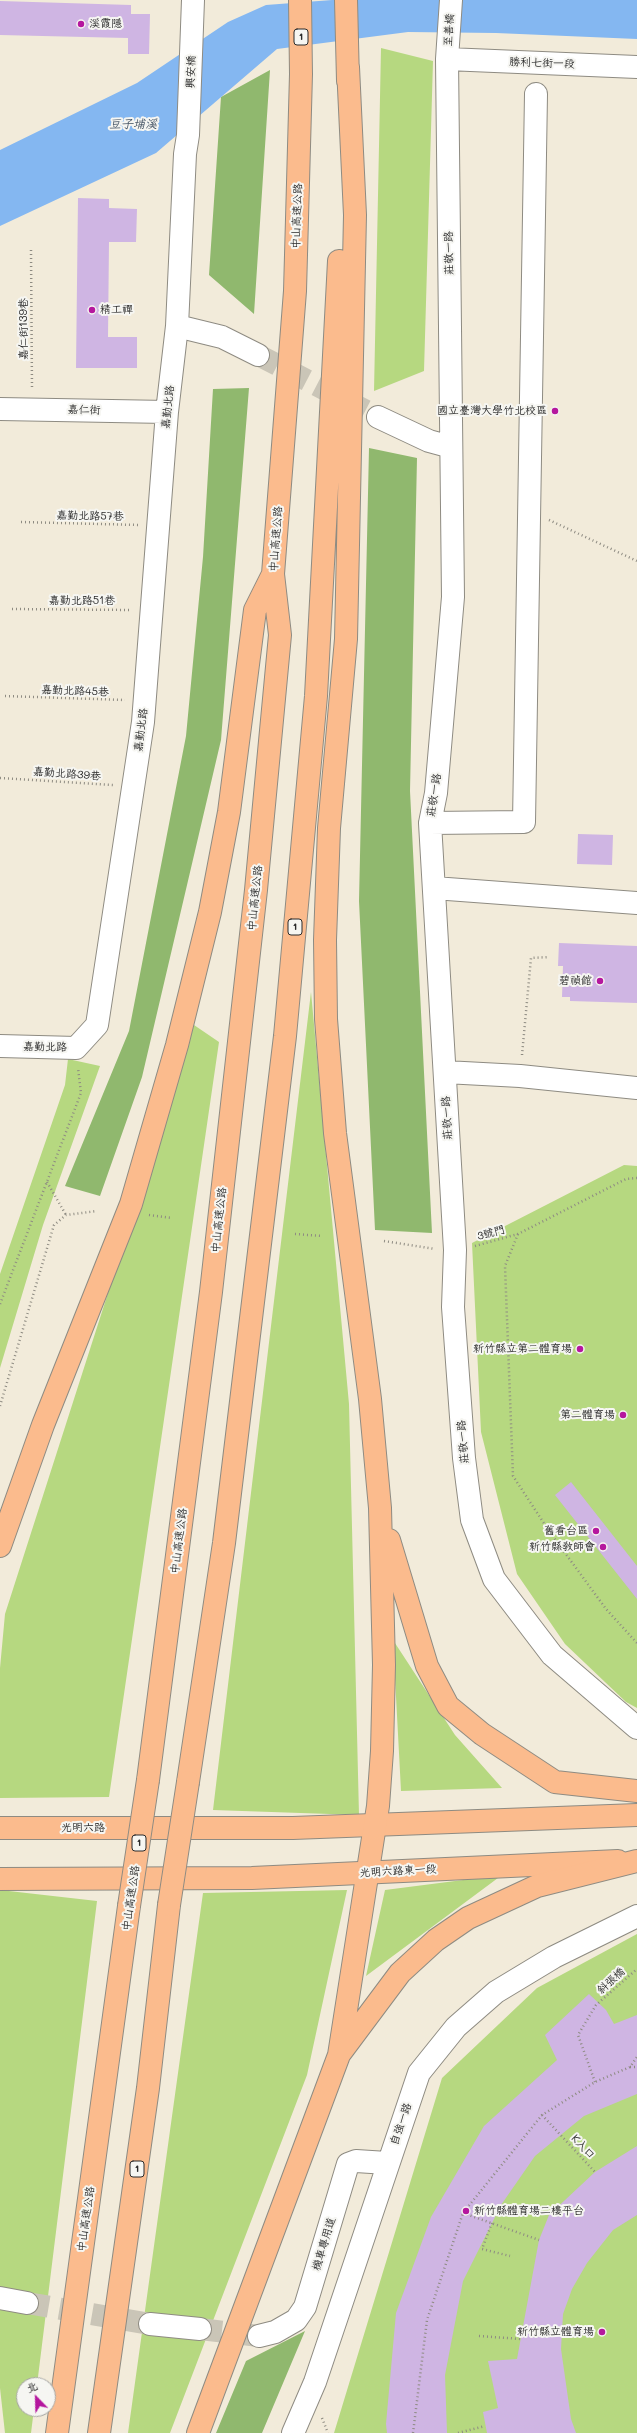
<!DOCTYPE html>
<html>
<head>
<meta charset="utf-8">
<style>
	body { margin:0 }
	#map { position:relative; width:637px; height:2433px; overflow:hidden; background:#f2ebda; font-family:Mali,"LXGW WenKai TC",sans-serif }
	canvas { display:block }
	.north { position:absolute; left:16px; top:2377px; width:40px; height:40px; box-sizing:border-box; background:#f6f6f2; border:1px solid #a5a5a2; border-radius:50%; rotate:337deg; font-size:11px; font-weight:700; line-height:16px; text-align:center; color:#2b2b2b }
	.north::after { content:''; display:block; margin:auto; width:14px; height:18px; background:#b5179e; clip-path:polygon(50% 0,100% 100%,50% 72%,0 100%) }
</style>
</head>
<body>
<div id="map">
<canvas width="637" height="2433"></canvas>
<div class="north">北</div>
</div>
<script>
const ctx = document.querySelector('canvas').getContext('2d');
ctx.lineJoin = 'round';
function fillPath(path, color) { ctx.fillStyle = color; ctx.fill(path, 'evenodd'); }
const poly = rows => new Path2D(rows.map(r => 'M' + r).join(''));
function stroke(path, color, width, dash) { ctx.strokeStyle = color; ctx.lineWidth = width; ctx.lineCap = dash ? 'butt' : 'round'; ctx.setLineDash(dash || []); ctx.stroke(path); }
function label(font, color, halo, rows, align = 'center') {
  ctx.font = font + ' Mali,"LXGW WenKai TC",sans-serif'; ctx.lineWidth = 4; ctx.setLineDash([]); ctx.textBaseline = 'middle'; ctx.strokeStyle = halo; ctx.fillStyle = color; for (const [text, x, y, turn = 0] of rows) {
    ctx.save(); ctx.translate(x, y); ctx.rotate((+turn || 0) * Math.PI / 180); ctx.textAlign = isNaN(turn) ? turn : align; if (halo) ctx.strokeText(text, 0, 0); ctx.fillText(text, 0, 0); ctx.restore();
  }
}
fillPath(poly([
	[381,48,433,61,424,371,374,391],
	[311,992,349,1404,359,1815,213,1810],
	[194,1025,219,1042,109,1797,0,1798,0,1668,5,1614],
	[68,1059,100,1066,43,1225,0,1368,0,1274,65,1085],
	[624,1165,637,1166,637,1708,626,1702,565,1644,517,1574,481,1432,472,1243],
	[393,1640,455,1735,502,1788,401,1791],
	[502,1875,366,1976,385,1890],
	[0,1890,97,1901,37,2385,24,2385,24,2409,34,2409,31,2433,5,2433,0,2388],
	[347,1890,307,2075,170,2433,128,2433,203,1893],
	[637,1934,637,2433,334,2433,442,2078,537,1988]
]), '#b6d880');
fillPath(poly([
	[270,70,254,314,209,275,221,97],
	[249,388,221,740,142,1077,100,1196,65,1186,129,1031,186,736,203,557,213,389],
	[369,448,417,458,410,791,432,1233,375,1230,359,901],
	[305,2331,262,2433,216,2433,246,2361]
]), '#90b86e');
fillPath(poly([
	[332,0,637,0,637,39,496,33,408,32,277,49,156,153,0,226,0,150,137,83,228,22,266,5]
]), '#84b7f1');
fillPath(poly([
	[0,1,131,5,131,14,150,14,149,54,128,54,128,38,0,35],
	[78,198,109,199,109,208,137,209,136,242,109,242,108,337,137,337,137,368,76,368],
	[578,834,613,835,612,865,577,864],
	[559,943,637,946,637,1003,570,1001,570,997,562,997,563,966,558,966],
	[571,1482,637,1566,637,1599,555,1495],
	[589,1994,606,2010,614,2024,637,2015,637,2094,584,2116,535,2156,501,2205,463,2281,445,2375,447,2433,387,2433,386,2424,396,2313,431,2217,484,2126,557,2060,545,2035],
	[637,2146,637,2215,613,2230,587,2263,572,2289,563,2314,561,2349,571,2419,576,2433,487,2433,483,2412,498,2408,488,2361,517,2359,539,2240,549,2215,595,2172]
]), '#cfb5e3');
stroke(poly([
	[258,355,378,417],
	[27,2303,150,2324],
	[200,2329,259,2336]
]), '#cac5b7', 22, [22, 11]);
const minor = poly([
	[451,0,447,59,453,597,436,793,430,823,455,1250,453,1307,464,1458,472,1520,494,1579,552,1655,637,1728],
	[447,59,637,67],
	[177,326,222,337,258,355],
	[0,409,167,412],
	[378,417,429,441,451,447],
	[430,823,524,822,536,94],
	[434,888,637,903],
	[0,1046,76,1048,97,1025,143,722,167,412,177,326,185,154,188,135,193,0],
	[445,1072,520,1076,637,1088],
	[0,2298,27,2303],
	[150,2324,200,2329],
	[259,2336,275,2332,296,2320,305,2307,348,2164,356,2161,387,2163],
	[293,2433,315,2382,419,2073,456,2027,496,1992,554,1957,637,1916]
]);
const major = poly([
	[0,1828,293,1828,637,1815],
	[0,1879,252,1878,618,1861]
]);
const highway = poly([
	[346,0,348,81],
	[389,1540,427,1666,448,1706,482,1734,555,1782,637,1791],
	[0,1546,43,1425,131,1204,177,1045,210,912,229,812,255,610,273,574],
	[148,1780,211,1292,256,890,280,635,273,574,295,291,301,74,300,0],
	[188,1782,224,1543,285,1036,316,696,339,261],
	[341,2052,400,1973,436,1940,468,1918,537,1886,637,1861],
	[57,2433,129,1906],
	[99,2433,148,2088,169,1905],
	[198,2433,339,2055,378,1806,382,1751,384,1665,380,1508,370,1399,335,1133,326,1019,325,940,329,828,346,639,355,215,348,67]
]);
stroke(minor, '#8e8b82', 24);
stroke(major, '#8e8b82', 24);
stroke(highway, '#8e8b82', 24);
stroke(poly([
	[31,250,32,389],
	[549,520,637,561],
	[21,522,139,525],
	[12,609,132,610],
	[5,696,125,700],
	[0,778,113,785],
	[522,1055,531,958,549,957],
	[47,1182,66,1215],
	[149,1215,172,1218],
	[295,1234,322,1236],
	[518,1234,505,1266,513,1476,549,1531,606,1609,637,1643],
	[384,1241,435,1249],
	[475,1246,518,1234,626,1179,637,1178],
	[0,1304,81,1093,78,1068],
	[0,1406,54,1225,66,1215,97,1211],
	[630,2067,637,2067],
	[595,2082,578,2035,596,2005,637,1969],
	[542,2115,595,2172],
	[463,2213,539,2240],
	[492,2223,482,2249,510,2256],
	[479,2336,521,2339],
	[322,2418,328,2433],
	[413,2433,427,2320,463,2213,542,2115,595,2082,630,2067,637,2057],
	[458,2433,485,2426]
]), '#8e8b82', 2.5, [1, 3]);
stroke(minor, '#fff', 22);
stroke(major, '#fbbb8d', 22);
stroke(highway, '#fbbb8d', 22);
const highwayBridge = poly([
	[169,1905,188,1782],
	[129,1906,148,1780]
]);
stroke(highwayBridge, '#8e8b82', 24, []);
stroke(highwayBridge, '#fbbb8d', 22);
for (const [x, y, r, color] of [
	[81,24,4,"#b5179e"],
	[92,310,4,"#b5179e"],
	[555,411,4,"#b5179e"],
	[600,981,4,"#b5179e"],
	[580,1349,4,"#b5179e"],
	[623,1415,4,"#b5179e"],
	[596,1531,4,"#b5179e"],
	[603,1547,4,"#b5179e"],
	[466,2211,4,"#b5179e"],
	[602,2332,4,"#b5179e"]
]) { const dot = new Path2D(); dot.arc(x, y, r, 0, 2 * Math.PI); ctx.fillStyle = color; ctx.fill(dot); stroke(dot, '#f6f6f2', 1.5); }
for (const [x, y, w] of [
	[301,37,14],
	[295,927,14],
	[139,1843,14],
	[137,2169,14]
]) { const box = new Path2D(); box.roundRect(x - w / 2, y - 8, w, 16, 3); ctx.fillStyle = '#f6f6f2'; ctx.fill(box); stroke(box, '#2b2b2b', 1); }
label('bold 10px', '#2b2b2b', null, [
	["1",301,37],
	["1",295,927],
	["1",139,1843],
	["1",137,2169]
]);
label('11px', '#2b2b2b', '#f6f6f2', [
	["溪霞隱",89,24,"left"],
	["精工禪",100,310,"left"],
	["國立臺灣大學竹北校區",547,411],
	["碧禎館",592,981],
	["新竹縣立第二體育場",572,1349],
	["第二體育場",615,1415],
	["舊看台區",588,1531],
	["新竹縣教師會",595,1547],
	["新竹縣體育場二樓平台",474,2211,"left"],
	["新竹縣立體育場",594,2332]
], 'right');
label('11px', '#2b2b2b', '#f6f6f2', [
	["至善橋",449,30,-86],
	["勝利七街一段",542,63,2],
	["興安橋",191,72,-88],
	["中山高速公路",297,216,-88],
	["莊敬一路",449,253,-91],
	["嘉仁街139巷",24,329,-90],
	["嘉勤北路",168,407,-84],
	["嘉仁街",84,410,1],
	["嘉勤北路57巷",90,516,1],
	["中山高速公路",276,539,-86],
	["嘉勤北路51巷",82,601],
	["嘉勤北路45巷",75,691,2],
	["嘉勤北路",141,730,-83],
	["嘉勤北路39巷",67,774,4],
	["莊敬一路",434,795,-81],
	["中山高速公路",255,898,-84],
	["嘉勤北路",45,1047,1],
	["莊敬一路",447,1118,-93],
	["中山高速公路",219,1220,-84],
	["3號門",491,1233,-15],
	["莊敬一路",463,1442,-95],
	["中山高速公路",179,1541,-83],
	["光明六路",83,1828],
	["光明六路東一段",398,1871,-3],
	["中山高速公路",131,1898,-82],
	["斜張橋",611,1981,-42],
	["自強一路",401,2124,-71],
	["K入口",583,2147,47],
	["中山高速公路",86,2219,-82],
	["機車專用道",324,2244,-73]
]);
label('italic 12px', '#465566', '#f6f6f2', [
	["豆子埔溪",133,124]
]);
</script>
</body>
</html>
